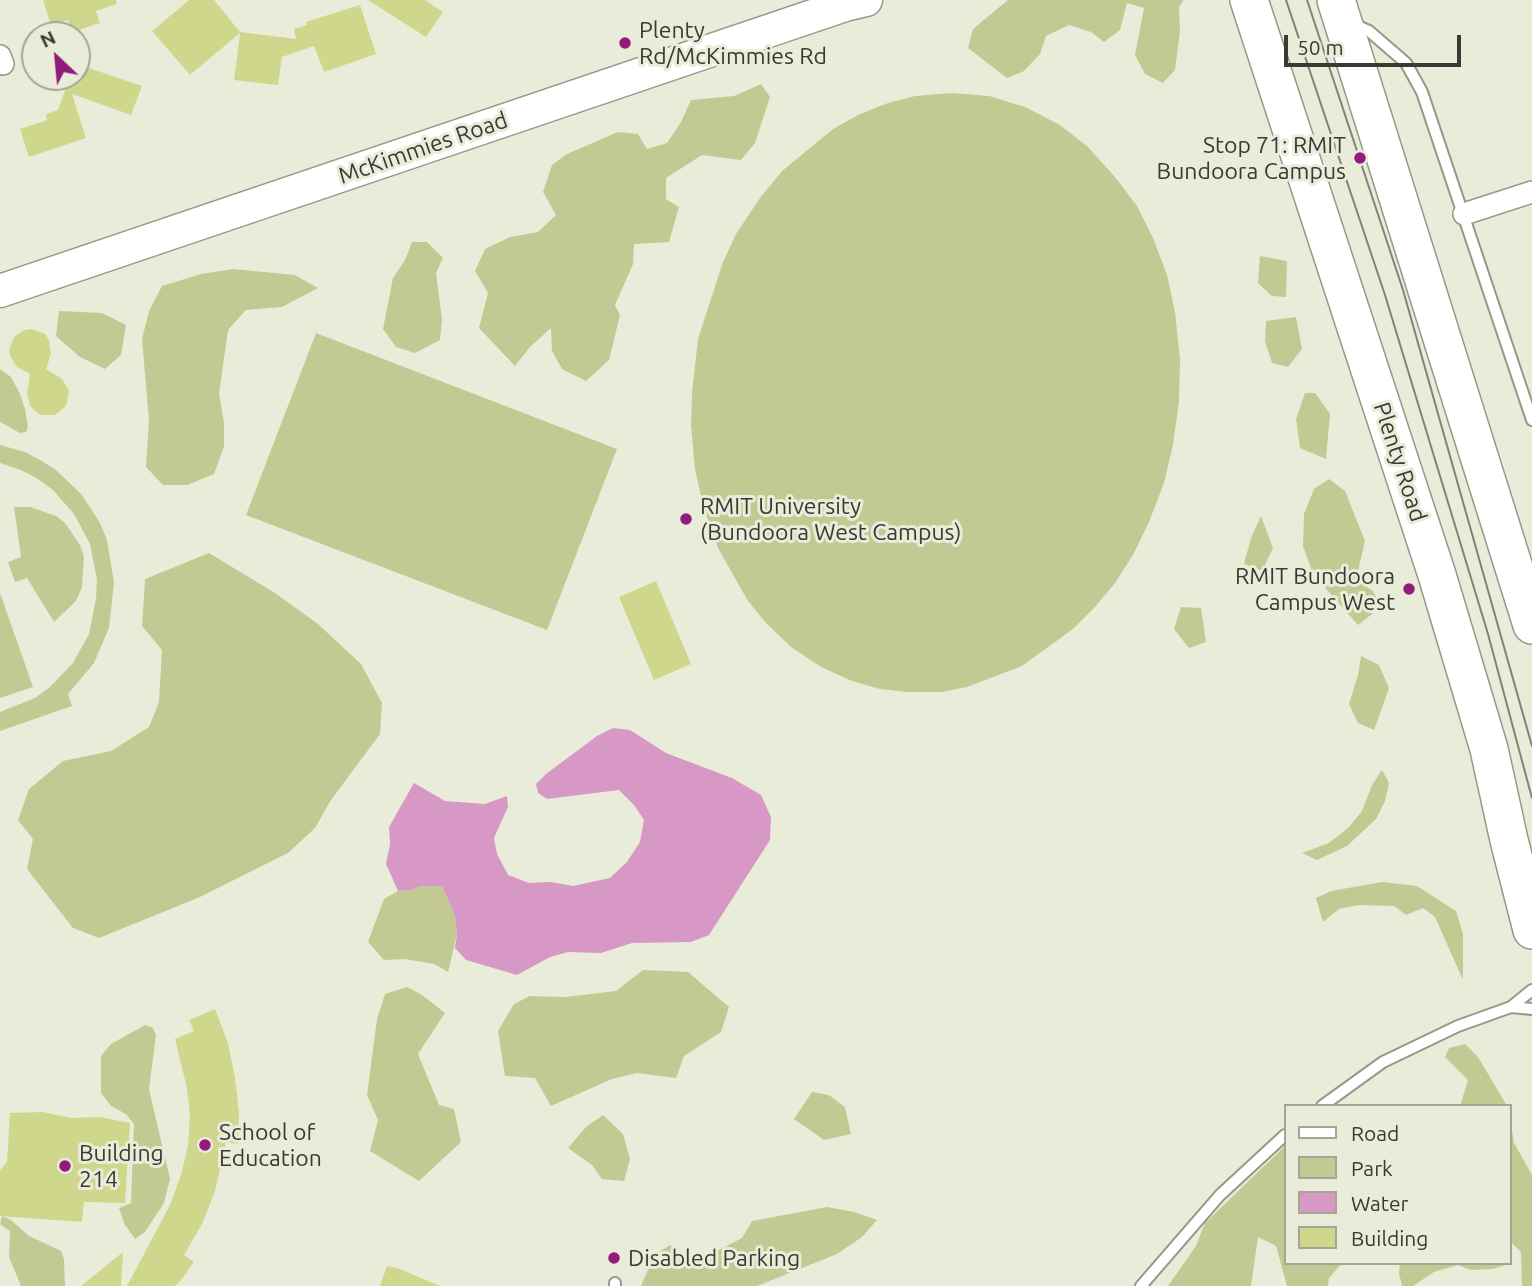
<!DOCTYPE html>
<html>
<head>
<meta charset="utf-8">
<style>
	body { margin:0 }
	#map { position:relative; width:1532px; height:1286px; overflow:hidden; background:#eaecda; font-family:Ubuntu,sans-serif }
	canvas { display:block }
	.legend { position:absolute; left:1284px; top:1104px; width:228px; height:161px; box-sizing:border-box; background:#eaecda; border:2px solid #a3a597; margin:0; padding:9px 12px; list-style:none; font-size:21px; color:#393a33 }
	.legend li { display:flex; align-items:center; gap:14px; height:35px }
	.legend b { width:35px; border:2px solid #a3a597 }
	.north { position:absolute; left:21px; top:21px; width:70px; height:70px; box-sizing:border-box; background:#eaecda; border:2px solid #a3a597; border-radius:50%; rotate:334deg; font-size:19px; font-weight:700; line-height:28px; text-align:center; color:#393a33 }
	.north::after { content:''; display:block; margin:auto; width:24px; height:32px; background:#911c7b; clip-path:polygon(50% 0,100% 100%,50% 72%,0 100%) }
	.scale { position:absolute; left:1284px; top:35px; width:177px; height:32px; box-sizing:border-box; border:4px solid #393a33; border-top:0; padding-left:9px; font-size:21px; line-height:24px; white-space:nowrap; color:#393a33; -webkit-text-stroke:5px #eaecda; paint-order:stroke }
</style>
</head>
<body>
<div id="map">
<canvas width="1532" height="1286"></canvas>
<ul class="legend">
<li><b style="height:9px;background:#fff"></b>Road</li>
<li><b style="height:19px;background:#c3c992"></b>Park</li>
<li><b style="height:19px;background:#d798c5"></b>Water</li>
<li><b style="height:19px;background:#cfd78d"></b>Building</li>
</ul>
<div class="north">N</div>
<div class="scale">50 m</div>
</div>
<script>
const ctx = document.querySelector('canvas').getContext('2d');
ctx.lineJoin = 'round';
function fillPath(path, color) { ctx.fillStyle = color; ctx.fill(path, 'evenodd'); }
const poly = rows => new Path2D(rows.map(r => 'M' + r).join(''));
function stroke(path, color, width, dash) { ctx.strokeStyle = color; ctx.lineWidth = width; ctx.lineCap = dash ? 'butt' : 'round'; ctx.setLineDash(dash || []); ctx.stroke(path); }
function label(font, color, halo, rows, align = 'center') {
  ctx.font = font + ' Ubuntu,sans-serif'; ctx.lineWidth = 6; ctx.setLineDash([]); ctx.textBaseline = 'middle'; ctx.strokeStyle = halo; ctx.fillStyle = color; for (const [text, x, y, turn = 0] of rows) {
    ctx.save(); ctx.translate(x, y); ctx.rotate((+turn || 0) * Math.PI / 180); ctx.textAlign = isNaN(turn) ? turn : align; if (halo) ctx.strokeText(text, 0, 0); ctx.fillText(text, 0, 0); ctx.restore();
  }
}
fillPath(poly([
	[1008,0,1184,0,1179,7,1180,31,1175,70,1163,83,1145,74,1135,55,1144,8,1127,3,1120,30,1104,42,1091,32,1069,25,1046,36,1040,54,1024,71,1007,78,968,48,973,29],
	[761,84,770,97,755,143,741,160,702,155,666,178,666,199,679,207,669,242,634,244,633,264,615,305,620,315,609,360,586,381,562,369,552,351,551,328,530,347,515,366,479,328,488,293,475,271,485,249,510,237,538,232,556,215,543,192,552,165,567,154,618,132,638,134,647,149,667,143,681,122,691,100,734,96],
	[951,93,989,96,1025,107,1060,125,1088,147,1115,177,1137,206,1153,238,1167,275,1175,312,1180,359,1179,401,1173,445,1164,483,1149,522,1133,555,1115,583,1095,607,1073,629,1022,666,967,687,942,692,908,692,880,689,852,681,821,667,791,647,766,623,748,601,718,548,704,509,695,469,691,425,692,393,698,339,723,262,736,234,760,198,782,171,833,129,860,114,888,103,915,96],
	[412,242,427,242,443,258,436,273,442,320,440,340,415,353,396,347,383,329,393,278,405,260],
	[1260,256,1287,261,1286,297,1272,296,1258,283],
	[233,269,295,275,318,288,282,307,246,310,228,330,219,394,224,422,224,446,214,474,187,485,163,485,146,467,149,421,142,339,149,311,162,286,201,274],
	[59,311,102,313,126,325,121,355,105,369,80,357,56,336],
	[1296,317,1302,349,1288,367,1272,363,1265,341,1266,321],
	[316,333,617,449,547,630,246,515],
	[0,369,11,377,20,394,25,409,28,427,26,432,20,433,0,422],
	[1305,393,1315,393,1330,414,1326,459,1300,448,1296,419],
	[0,445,25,452,42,461,56,470,82,495,100,523,107,540,114,583,109,628,94,663,68,694,72,706,0,731,0,712,35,698,50,687,73,663,89,634,96,599,97,580,90,544,74,514,53,490,38,479,21,470,0,463],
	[1329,479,1345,491,1365,541,1356,580,1373,591,1381,607,1358,625,1313,574,1303,546,1304,514,1314,489],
	[14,507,30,507,56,516,65,523,80,545,84,557,82,587,76,601,54,622,27,578,15,582,8,562,21,557],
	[1261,516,1273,548,1262,571,1244,564,1251,538],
	[209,553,275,593,318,624,361,664,382,703,380,734,331,800,315,828,288,853,200,897,99,938,73,928,27,869,33,839,18,820,29,789,63,761,111,751,149,727,159,702,162,650,142,626,145,579],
	[0,593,33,687,0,698],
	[1181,607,1201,608,1206,642,1189,648,1174,629],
	[1361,656,1379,665,1389,688,1374,730,1358,723,1349,704,1358,675],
	[1382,770,1389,783,1385,801,1376,819,1347,846,1317,860,1302,853,1329,843,1349,827,1362,811,1372,785],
	[1382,882,1417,886,1456,911,1463,934,1463,980,1435,917,1423,908,1406,915,1394,906,1359,905,1339,909,1323,922,1316,898,1331,891],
	[421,886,442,886,455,916,457,934,448,972,434,964,405,959,384,960,368,942,384,899,398,891,411,890],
	[643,970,688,972,729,1007,721,1032,684,1056,676,1078,637,1073,612,1079,551,1106,535,1078,505,1076,498,1031,514,1004,530,996,565,997,616,991],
	[407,987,422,995,445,1013,418,1054,439,1105,454,1109,461,1142,419,1181,370,1151,378,1120,367,1095,377,1019,385,994],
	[145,1025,153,1028,156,1035,149,1089,170,1179,164,1203,145,1232,135,1239,125,1225,119,1208,131,1203,134,1124,126,1114,111,1106,101,1093,101,1056,111,1044],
	[1465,1044,1478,1057,1507,1106,1460,1106,1468,1080,1445,1057,1449,1048],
	[812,1092,829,1095,845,1107,851,1134,824,1140,794,1119],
	[1509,1110,1514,1143,1532,1175,1532,1286,1522,1286,1521,1252,1509,1240],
	[603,1115,623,1134,630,1159,624,1181,602,1179,592,1165,568,1148,586,1127],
	[1285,1146,1285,1263,1342,1263,1329,1278,1328,1286,1287,1286,1276,1246,1258,1237,1251,1286,1168,1286,1196,1246,1205,1223],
	[827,1207,854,1212,877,1220,862,1237,837,1254,757,1286,641,1286,654,1255,670,1245,692,1259,715,1252,742,1238,752,1221],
	[2,1216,11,1220,29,1236,61,1251,64,1259,65,1286,21,1286,9,1257,10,1231,0,1224],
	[1400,1263,1509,1263,1509,1264,1493,1269,1471,1270,1458,1265,1434,1272,1413,1286,1402,1286,1399,1273]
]), '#c3c992');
fillPath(poly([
	[613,728,630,730,666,753,732,778,761,795,771,817,770,840,709,935,691,942,632,943,601,953,568,952,550,957,517,975,466,960,455,948,457,934,455,916,442,886,421,886,411,890,398,891,386,864,390,844,389,827,414,783,445,801,485,804,507,796,508,807,494,838,497,854,508,875,529,883,551,882,573,886,610,878,627,862,640,842,644,820,634,805,619,790,547,799,538,793,536,784,546,774,597,736]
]), '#d798c5');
fillPath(poly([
	[43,0,116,0,117,4,96,11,100,23,72,32,68,20,51,25],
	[189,0,214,0,240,32,296,39,294,29,307,25,306,22,360,5,376,54,324,72,314,46,282,57,278,85,234,80,240,33,190,75,152,31],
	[368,0,425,0,443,12,426,37],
	[77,64,142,86,131,115,72,94,86,138,29,157,20,129,47,120,46,114,58,110,70,77,77,77],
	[31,329,45,334,49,340,51,354,46,369,62,379,69,391,66,406,55,415,40,415,30,406,27,394,30,374,17,367,10,356,9,349,14,337,24,330],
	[656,581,691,664,654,680,619,597],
	[215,1009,228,1043,235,1078,239,1113,238,1144,226,1142,215,1191,202,1224,184,1255,194,1262,182,1279,175,1286,127,1286,170,1205,181,1175,188,1145,190,1116,187,1088,175,1039,194,1031,189,1020],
	[43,1112,71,1118,100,1117,130,1123,125,1203,84,1202,82,1222,0,1216,0,1170,7,1162,10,1113],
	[123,1252,121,1286,81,1286],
	[387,1266,397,1268,440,1286,380,1286]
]), '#cfd78d');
const service = poly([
	[1353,24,1369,31,1406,63,1422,92,1532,420],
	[1511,1007,1532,1009],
	[1322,1106,1383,1062,1458,1026,1511,1007,1532,990],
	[615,1283,615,1286],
	[1141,1286,1220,1195,1285,1135]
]);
const minor = poly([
	[0,56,3,64],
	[1464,214,1532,192]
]);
const secondary = poly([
	[0,291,845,5,866,0]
]);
const trunk = poly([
	[1249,0,1437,575,1489,749,1509,840,1532,930],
	[1336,0,1532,625]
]);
stroke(service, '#969888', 14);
stroke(minor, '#969888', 24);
stroke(secondary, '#969888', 35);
stroke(trunk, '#969888', 40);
stroke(service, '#fff', 10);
stroke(minor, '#fff', 21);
stroke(secondary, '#fff', 32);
stroke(trunk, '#fff', 37);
stroke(poly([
	[1286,0,1385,295,1488,634,1532,798],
	[1307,0,1403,290,1532,746]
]), '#818377', 2);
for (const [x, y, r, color] of [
	[625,43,7,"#911c7b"],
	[1360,158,7,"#911c7b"],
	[686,519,7,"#911c7b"],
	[1409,589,7,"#911c7b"],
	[205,1145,7,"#911c7b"],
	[65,1166,7,"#911c7b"],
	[614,1258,7,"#911c7b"]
]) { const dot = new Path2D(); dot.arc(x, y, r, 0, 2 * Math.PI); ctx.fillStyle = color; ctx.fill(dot); stroke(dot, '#eaecda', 2.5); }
label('23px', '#393a33', '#eaecda', [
	["Plenty",639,30],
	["Rd/McKimmies Rd",639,56],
	["Stop 71: RMIT",1346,145,"right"],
	["Bundoora Campus",1346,171,"right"],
	["RMIT University",700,506],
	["(Bundoora West Campus)",700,532],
	["RMIT Bundoora",1395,576,"right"],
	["Campus West",1395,602,"right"],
	["School of",219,1132],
	["Education",219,1158],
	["Building",79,1153],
	["214",79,1179],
	["Disabled Parking",628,1258]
], 'left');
label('23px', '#393a33', '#eaecda', [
	["McKimmies Road",423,148,-19],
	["Plenty Road",1400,462,72]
]);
</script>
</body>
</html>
